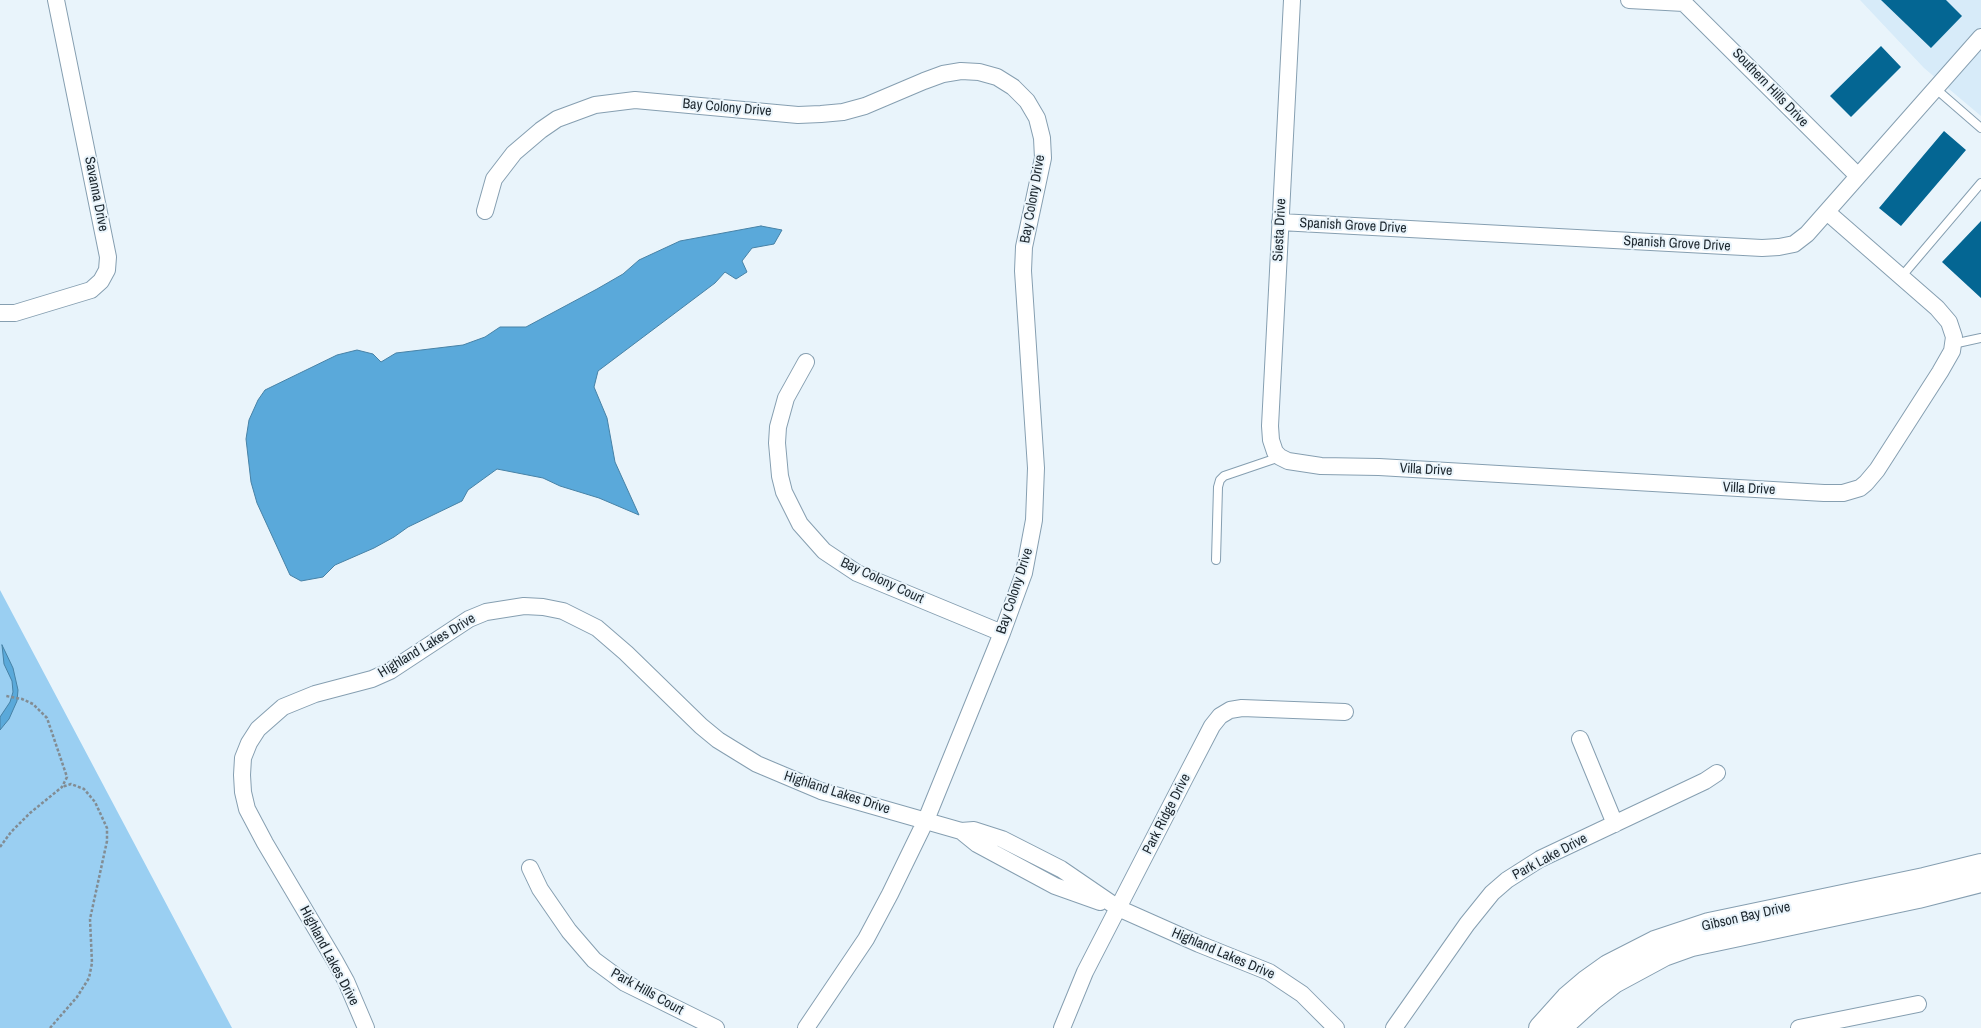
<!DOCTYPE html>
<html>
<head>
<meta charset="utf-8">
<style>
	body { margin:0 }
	canvas { display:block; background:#e9f4fb }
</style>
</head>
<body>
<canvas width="1981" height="1028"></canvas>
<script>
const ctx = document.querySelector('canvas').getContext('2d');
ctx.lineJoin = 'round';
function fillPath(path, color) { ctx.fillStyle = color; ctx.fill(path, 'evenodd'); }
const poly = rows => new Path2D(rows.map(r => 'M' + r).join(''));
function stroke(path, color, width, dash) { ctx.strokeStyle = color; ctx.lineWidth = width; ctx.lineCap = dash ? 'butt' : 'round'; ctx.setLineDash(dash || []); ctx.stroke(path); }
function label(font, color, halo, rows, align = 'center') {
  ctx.font = font + ' "Archivo Narrow",sans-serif'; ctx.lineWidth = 4; ctx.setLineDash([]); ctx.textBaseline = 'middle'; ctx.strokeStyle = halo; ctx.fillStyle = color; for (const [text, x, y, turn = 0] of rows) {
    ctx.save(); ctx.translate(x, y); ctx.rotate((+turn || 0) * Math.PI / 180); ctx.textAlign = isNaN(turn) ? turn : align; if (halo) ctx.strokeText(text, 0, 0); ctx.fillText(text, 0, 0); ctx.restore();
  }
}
fillPath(poly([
	[1860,0,1981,0,1981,116,1924,68]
]), '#d7ebf9');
fillPath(poly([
	[0,590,232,1028,0,1028]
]), '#9acff2');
const water = poly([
	[761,226,782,230,774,244,752,248,742,261,747,272,736,279,725,272,715,283,598,371,594,387,607,418,615,462,639,515,599,498,560,486,543,478,497,469,468,490,462,501,408,527,394,537,374,548,335,565,323,577,301,581,290,575,257,503,251,482,246,439,249,420,258,400,265,390,337,355,357,350,373,354,381,362,396,353,463,345,485,337,500,327,526,327,597,289,623,274,639,260,680,241,761,226],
	[2,645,13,668,18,690,17,701,9,719,0,730,0,717,10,702,13,692,12,681,4,664,2,645]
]);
fillPath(water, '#5aa9da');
stroke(water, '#4782a6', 1);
fillPath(poly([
	[1881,0,1946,0,1962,16,1931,48],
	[1881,46,1901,67,1851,117,1830,96],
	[1944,131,1966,150,1901,226,1879,208],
	[1981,221,1981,298,1942,262]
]), '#046693');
const lane = poly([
	[1936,89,1981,128],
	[1902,276,1981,183],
	[1953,344,1981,338],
	[1216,560,1218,487,1220,480,1224,476,1280,457]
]);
const street = poly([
	[1292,0,1270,426,1271,440,1275,452,1280,457,1288,461,1321,466,1379,467,1824,493,1843,493,1860,488,1866,483,1877,470,1940,372,1952,351,1954,337,1949,322,1937,308,1827,212],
	[1629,0,1684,3],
	[1681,0,1858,176],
	[485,211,494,179,514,153,541,130,557,119,595,105,635,100,798,115,821,114,843,112,865,106,924,81,943,74,961,71,979,72,997,77,1013,87,1027,101,1037,118,1042,138,1043,158,1024,247,1023,271,1036,468,1034,520,1024,573,1002,633,926,820,890,894,866,939,806,1028],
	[1280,222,1762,248,1779,247,1794,244,1807,234,1981,37],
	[0,313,15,313,91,290,101,281,107,270,108,257,56,0],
	[806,362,786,398,778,427,777,443,780,476,784,492,800,524,824,551,857,573,1002,633],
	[1580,739,1615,824],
	[961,831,977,844,1055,886,1100,902],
	[530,868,540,889,569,931,594,960,625,983,716,1028],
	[366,1028,346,981,335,961,265,843,247,809,243,792,242,775,243,758,249,743,258,729,283,707,315,694,372,679,390,671,469,619,486,612,524,606,543,607,563,611,597,628,626,653,701,726,718,740,757,764,821,791,961,831,974,830,1002,839,1061,869,1118,908,1199,944,1269,972,1302,994,1336,1028],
	[1062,1028,1085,972,1186,776,1212,726,1220,716,1230,710,1242,708,1345,712],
	[1394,1028,1467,924,1492,893,1507,880,1540,859,1705,781,1717,773],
	[1799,1028,1918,1004]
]);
const secondary = poly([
	[1540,1028,1567,998,1587,981,1608,966,1655,942,1709,924,1924,879,1981,865],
	[1560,1028,1592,999,1614,982,1664,955,1692,945,1918,897,1981,881]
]);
stroke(lane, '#869fb1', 10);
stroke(street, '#869fb1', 18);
stroke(secondary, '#869fb1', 24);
stroke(poly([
	[0,847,11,832,30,813,62,787,67,777,47,718,33,704,22,699,6,696],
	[50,1028,77,997,89,978,92,963,90,919,107,841,107,828,95,802,84,789,71,784,62,787]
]), '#828c93', 2.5, [3, 2]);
stroke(lane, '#fff', 8);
stroke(street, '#fff', 16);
stroke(secondary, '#fff', 22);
label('14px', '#1c262d', '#e9f4fb', [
	["Southern Hills Drive",1770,88,46],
	["Bay Colony Drive",727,108,5],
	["Savanna Drive",96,194,79],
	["Bay Colony Drive",1033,199,-80],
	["Spanish Grove Drive",1353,226,3],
	["Siesta Drive",1280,230,-87],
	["Spanish Grove Drive",1677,244,3],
	["Villa Drive",1426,470,3],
	["Villa Drive",1749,489,3],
	["Bay Colony Court",882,581,25],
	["Bay Colony Drive",1015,591,-72],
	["Highland Lakes Drive",427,646,-31],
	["Highland Lakes Drive",837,793,18],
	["Park Ridge Drive",1167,814,-63],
	["Park Lake Drive",1550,857,-28],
	["Gibson Bay Drive",1746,917,-13],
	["Highland Lakes Drive",1223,954,23],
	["Highland Lakes Drive",329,956,62],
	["Park Hills Court",647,992,29]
]);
</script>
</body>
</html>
